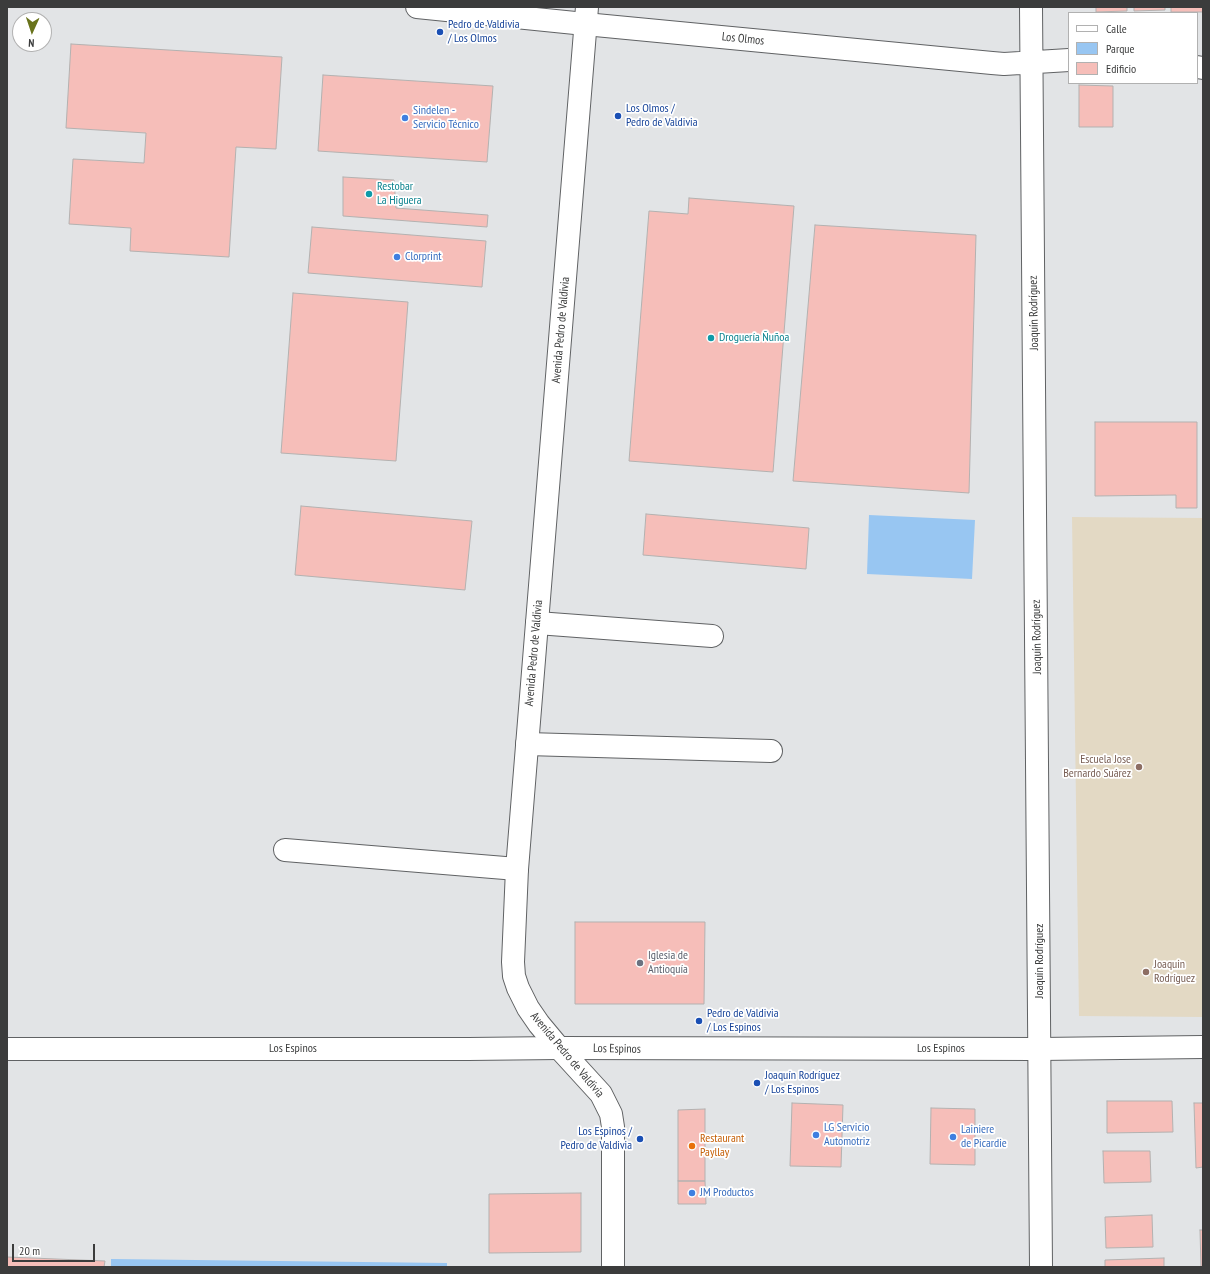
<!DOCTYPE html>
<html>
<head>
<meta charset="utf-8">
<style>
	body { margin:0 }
	#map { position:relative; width:1210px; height:1274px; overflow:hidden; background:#e2e4e6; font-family:"PT Sans Narrow",sans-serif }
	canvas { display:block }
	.frame { position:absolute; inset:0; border:8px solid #3b3c3c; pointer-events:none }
	.legend { position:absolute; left:1068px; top:12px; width:130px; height:72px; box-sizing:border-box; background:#fff; border:1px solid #b1b1b1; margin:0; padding:5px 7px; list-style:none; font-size:12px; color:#3b3c3c }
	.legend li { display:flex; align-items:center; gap:8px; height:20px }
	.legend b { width:20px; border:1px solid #b1b1b1 }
	.north { position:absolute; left:12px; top:12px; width:40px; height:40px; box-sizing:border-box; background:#fff; border:1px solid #b1b1b1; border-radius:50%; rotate:183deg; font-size:11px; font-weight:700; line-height:16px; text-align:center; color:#3b3c3c }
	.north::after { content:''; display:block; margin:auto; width:14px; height:18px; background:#69731c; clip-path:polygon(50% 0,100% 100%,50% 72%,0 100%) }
	.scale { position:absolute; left:12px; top:1244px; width:83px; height:18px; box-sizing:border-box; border:2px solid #3b3c3c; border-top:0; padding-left:5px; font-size:12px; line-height:14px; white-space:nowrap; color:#3b3c3c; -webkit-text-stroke:3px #fff; paint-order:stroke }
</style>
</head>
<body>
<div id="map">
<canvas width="1210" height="1274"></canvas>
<div class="frame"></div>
<ul class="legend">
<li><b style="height:5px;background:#fff"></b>Calle</li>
<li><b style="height:11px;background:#98c6f2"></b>Parque</li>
<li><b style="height:11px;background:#f6beb9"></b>Edificio</li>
</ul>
<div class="north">N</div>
<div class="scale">20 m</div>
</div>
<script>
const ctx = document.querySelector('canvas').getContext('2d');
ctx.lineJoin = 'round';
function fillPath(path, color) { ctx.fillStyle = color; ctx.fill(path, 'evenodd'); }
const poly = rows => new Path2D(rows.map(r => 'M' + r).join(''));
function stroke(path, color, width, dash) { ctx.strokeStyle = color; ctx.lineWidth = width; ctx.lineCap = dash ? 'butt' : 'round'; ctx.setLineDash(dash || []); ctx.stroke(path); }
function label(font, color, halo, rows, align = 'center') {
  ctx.font = font + ' "PT Sans Narrow",sans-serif'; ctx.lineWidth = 3.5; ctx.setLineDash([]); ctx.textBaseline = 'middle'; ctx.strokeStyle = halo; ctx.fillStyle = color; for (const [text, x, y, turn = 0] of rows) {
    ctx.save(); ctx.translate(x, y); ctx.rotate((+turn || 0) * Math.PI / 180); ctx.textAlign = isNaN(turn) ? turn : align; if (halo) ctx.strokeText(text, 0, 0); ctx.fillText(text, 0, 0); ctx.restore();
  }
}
fillPath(poly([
	[1072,517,1203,518,1203,1017,1079,1016]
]), '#e3d9c4');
fillPath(poly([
	[869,515,975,520,972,579,867,574],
	[111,1259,447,1263,447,1267,111,1267]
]), '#98c6f2');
const building = poly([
	[1096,7,1127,7,1127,11,1096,12,1096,7],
	[1134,7,1165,7,1165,10,1134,11,1134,7],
	[1171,7,1203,7,1203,12,1171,12,1171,7],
	[71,44,282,57,276,149,236,147,229,257,130,251,131,228,69,224,73,159,144,163,146,133,66,128,71,44],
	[323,75,493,86,487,162,318,151,323,75],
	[1079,85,1113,86,1113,127,1079,127,1079,85],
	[343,177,394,180,396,208,488,215,487,227,343,216,343,177],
	[689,198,794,206,773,472,629,461,649,211,688,214,689,198],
	[815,225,976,235,969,493,793,481,815,225],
	[312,227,486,241,482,287,308,273,312,227],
	[293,293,408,302,396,461,281,453,293,293],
	[1095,422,1197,422,1197,508,1176,508,1176,495,1095,496,1095,422],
	[301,506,472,521,465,590,295,575,301,506],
	[646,514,809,528,806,569,643,555,646,514],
	[575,922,705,922,704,1004,575,1004,575,922],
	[1107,1101,1172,1101,1173,1132,1107,1133,1107,1101],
	[792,1103,843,1105,841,1167,790,1166,792,1103],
	[1194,1103,1203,1103,1203,1167,1196,1168,1194,1103],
	[931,1108,975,1109,975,1165,930,1164,931,1108],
	[705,1109,705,1181,678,1181,678,1110,705,1109],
	[1103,1151,1150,1151,1151,1182,1104,1183,1103,1151],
	[678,1181,705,1181,706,1204,678,1204,678,1181],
	[581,1193,581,1252,489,1253,489,1194,581,1193],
	[1152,1215,1153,1247,1106,1248,1105,1217,1152,1215],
	[1200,1230,1203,1230,1203,1267,1201,1267,1200,1230],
	[7,1257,105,1261,104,1267,7,1267,7,1257],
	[1164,1258,1164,1267,1105,1267,1105,1260,1164,1258]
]);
fillPath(building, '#f6beb9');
stroke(building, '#b3b1b0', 1);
const minor = poly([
	[1031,7,1041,1267],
	[585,24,992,63,1004,64,1069,60],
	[1197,67,1203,68],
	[537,623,712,636],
	[527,744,771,751],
	[285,850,517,869]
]);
const tertiary = poly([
	[417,7,585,24],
	[7,1049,468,1049,559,1048,1040,1049,1203,1047]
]);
const secondary = poly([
	[587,7,517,869,513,962,514,976,518,988,528,1008,539,1024,559,1048,601,1094,611,1114,613,1127,613,1267]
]);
stroke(minor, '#606264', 24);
stroke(tertiary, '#606264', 24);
stroke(secondary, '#606264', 24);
stroke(minor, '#fff', 22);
stroke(tertiary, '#fff', 22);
stroke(secondary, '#fff', 22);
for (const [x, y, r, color] of [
	[440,32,4,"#1a4fb4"],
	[618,116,4,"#1a4fb4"],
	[405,118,4,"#3f7fe0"],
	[369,194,4,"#0f9aa8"],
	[397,257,4,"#3f7fe0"],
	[711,338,4,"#0f9aa8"],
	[1139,767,4,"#8d6e63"],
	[640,963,4,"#6b7280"],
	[1146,972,4,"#8d6e63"],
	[699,1021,4,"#1a4fb4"],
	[757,1083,4,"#1a4fb4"],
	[816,1135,4,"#3f7fe0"],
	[953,1137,4,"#3f7fe0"],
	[640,1139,4,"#1a4fb4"],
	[692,1146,4,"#e8710a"],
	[692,1193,4,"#3f7fe0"]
]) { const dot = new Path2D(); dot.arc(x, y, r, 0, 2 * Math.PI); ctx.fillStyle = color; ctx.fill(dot); stroke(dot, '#fff', 1.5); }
label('12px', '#164399', '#fff', [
	["Pedro de Valdivia",448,25],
	["/ Los Olmos",448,39],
	["Los Olmos /",626,109],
	["Pedro de Valdivia",626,123],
	["Pedro de Valdivia",707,1014],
	["/ Los Espinos",707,1028],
	["Joaquín Rodríguez",765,1076],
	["/ Los Espinos",765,1090],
	["Los Espinos /",632,1132,"right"],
	["Pedro de Valdivia",632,1146,"right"]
], 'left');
label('12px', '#3b3c3c', '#fff', [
	["Los Olmos",743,39,6],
	["Joaquín Rodríguez",1034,313,-91],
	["Avenida Pedro de Valdivia",561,330,-85],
	["Joaquín Rodríguez",1037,637,-91],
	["Avenida Pedro de Valdivia",534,653,-85],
	["Joaquín Rodríguez",1040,961,-90],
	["Los Espinos",293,1049],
	["Los Espinos",617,1049,1],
	["Los Espinos",941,1049],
	["Avenida Pedro de Valdivia",567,1055,50]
]);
label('12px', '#366cbe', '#fff', [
	["Sindelen -",413,111],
	["Servicio Técnico",413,125],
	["Clorprint",405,257],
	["LG Servicio",824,1128],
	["Automotriz",824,1142],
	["Lainiere",961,1130],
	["de Picardie",961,1144],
	["JM Productos",700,1193]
], 'left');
label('12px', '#0d838f', '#fff', [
	["Restobar",377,187],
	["La Higuera",377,201],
	["Droguería Ñuñoa",719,338]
], 'left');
label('12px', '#785e54', '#fff', [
	["Escuela Jose",1131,760],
	["Bernardo Suárez",1131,774],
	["Joaquin",1154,965,"left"],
	["Rodríguez",1154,979,"left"]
], 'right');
label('12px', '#5b616d', '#fff', [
	["Iglesia de",648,956],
	["Antioquía",648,970]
], 'left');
label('12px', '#c56008', '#fff', [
	["Restaurant",700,1139],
	["Payllay",700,1153]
], 'left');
</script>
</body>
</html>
